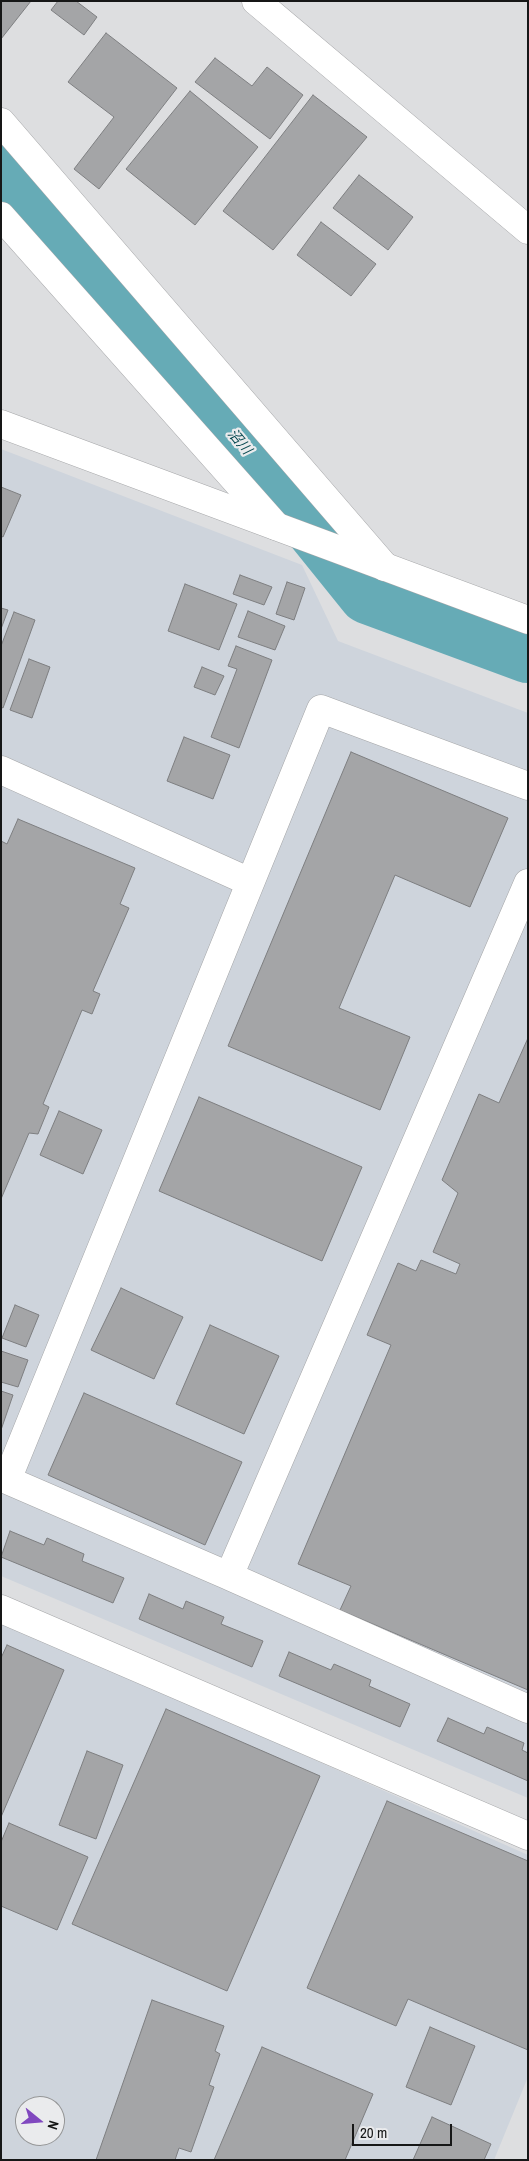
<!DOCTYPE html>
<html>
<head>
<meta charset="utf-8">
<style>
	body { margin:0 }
	#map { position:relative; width:529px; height:2161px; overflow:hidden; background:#dddee0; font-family:"Archivo Narrow",sans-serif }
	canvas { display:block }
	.frame { position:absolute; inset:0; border:2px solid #161717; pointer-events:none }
	.north { position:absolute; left:15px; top:2096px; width:50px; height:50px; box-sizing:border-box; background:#eaebed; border:1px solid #959697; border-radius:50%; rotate:107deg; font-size:14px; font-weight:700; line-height:20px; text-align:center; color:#161717 }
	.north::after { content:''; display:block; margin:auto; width:18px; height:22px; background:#8048bf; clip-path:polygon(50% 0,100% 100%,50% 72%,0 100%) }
	.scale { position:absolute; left:352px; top:2124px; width:100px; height:22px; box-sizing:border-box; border:2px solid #161717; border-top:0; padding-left:6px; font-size:15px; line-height:18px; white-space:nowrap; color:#161717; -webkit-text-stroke:4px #eaebed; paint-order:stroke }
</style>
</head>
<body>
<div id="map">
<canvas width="529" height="2161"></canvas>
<div class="frame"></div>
<div class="north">N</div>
<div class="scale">20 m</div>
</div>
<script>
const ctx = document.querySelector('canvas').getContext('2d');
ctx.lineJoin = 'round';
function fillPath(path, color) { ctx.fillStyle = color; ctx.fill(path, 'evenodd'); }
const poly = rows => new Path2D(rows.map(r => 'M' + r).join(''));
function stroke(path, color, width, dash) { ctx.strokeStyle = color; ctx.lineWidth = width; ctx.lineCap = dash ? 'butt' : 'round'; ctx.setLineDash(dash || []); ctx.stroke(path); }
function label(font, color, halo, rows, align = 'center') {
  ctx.font = font + ' "Archivo Narrow","Noto Sans JP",sans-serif'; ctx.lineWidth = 4.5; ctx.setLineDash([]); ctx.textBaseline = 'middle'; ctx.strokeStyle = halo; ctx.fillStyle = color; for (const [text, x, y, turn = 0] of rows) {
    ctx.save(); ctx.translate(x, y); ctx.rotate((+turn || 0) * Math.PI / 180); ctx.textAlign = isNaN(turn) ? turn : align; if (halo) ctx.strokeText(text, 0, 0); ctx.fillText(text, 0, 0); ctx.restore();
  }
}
fillPath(poly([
	[1,449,302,565,338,641,528,713,528,1798,1,1576],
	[1,1620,528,1855,528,2077,494,2160,1,2160],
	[25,2106,55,2106,55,2136,25,2136]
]), '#ced4dc');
stroke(poly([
	[1,159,314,527,368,594,528,653]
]), '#66abb6', 60);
const building = poly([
	[1,1,31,1,1,39,1,1],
	[58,1,76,1,97,17,84,35,51,10,58,1],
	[106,33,177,88,99,189,74,169,114,117,68,82,106,33],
	[215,58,252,86,267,67,303,95,270,139,195,82,215,58],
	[190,91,258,147,195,225,126,169,190,91],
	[313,95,367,137,273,250,223,211,313,95],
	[359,175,413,217,388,250,333,208,359,175],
	[321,222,376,264,351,296,297,255,321,222],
	[1,487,21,495,3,537,1,536,1,487],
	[240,575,272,587,264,605,233,594,240,575],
	[287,582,305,588,294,620,276,614,287,582],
	[185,584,237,604,219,650,168,631,185,584],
	[1,608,8,610,1,629,1,608],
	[248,611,285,626,275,650,238,637,248,611],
	[14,612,35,620,3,708,1,707,1,646,14,612],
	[236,646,272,660,239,748,211,737,237,669,228,666,236,646],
	[29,659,50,667,32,718,10,710,29,659],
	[202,667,224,676,215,695,194,687,202,667],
	[184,737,230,755,213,799,167,781,184,737],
	[351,752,508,818,470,907,395,875,339,1008,410,1037,380,1110,228,1046,351,752],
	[18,819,135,868,120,904,129,908,93,991,100,994,92,1014,82,1010,43,1104,49,1107,38,1134,29,1133,1,1199,1,841,7,844,18,819],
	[528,1038,528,1690,340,1610,351,1586,298,1564,391,1345,367,1335,398,1263,416,1271,421,1260,456,1274,460,1264,433,1252,458,1193,442,1180,479,1094,499,1103,528,1038],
	[199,1097,362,1167,322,1261,159,1191,199,1097],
	[59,1111,102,1130,83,1174,40,1155,59,1111],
	[121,1288,183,1317,154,1379,91,1350,121,1288],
	[15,1305,39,1315,26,1347,2,1338,15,1305],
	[210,1325,279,1356,244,1434,176,1404,210,1325],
	[1,1351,28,1360,18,1387,1,1382,1,1351],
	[1,1391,13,1395,1,1430,1,1391],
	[84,1393,242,1462,205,1545,48,1475,84,1393],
	[10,1531,44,1545,47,1538,84,1554,82,1561,124,1578,113,1603,1,1557,10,1531],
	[149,1594,183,1609,186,1601,224,1617,221,1624,263,1641,252,1667,139,1619,149,1594],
	[7,1645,64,1670,1,1817,1,1658,7,1645],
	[289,1652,331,1670,334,1664,371,1680,369,1686,410,1704,400,1727,279,1676,289,1652],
	[166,1709,320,1776,227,1991,72,1924,166,1709],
	[448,1718,484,1734,487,1727,524,1743,522,1750,528,1753,528,1781,437,1741,448,1718],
	[87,1751,123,1765,96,1839,59,1825,87,1751],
	[387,1801,528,1861,528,2050,408,1999,396,2026,307,1988,387,1801],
	[9,1823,88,1857,57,1930,1,1906,1,1842,9,1823],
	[152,2000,224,2026,215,2051,220,2054,209,2085,214,2087,191,2152,179,2148,175,2160,96,2160,152,2000],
	[430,2027,475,2046,451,2105,406,2087,430,2027],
	[262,2047,373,2094,345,2160,214,2160,262,2047],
	[432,2117,491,2144,484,2160,413,2160,432,2117]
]);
fillPath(building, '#a4a5a7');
stroke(building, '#7e7f81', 1);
const minor = poly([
	[256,1,528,230],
	[1,122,385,567],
	[1,216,276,526],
	[1,1609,528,1836]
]);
const tertiary = poly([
	[1,424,528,620],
	[1,770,250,882],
	[528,883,229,1576,528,1709],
	[229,1576,7,1480,321,709,528,786]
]);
stroke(minor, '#a5a6a8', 29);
stroke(tertiary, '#a5a6a8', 29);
stroke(minor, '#fff', 28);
stroke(tertiary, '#fff', 28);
label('italic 14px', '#084951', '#eaebed', [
	["沼川",239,442,50]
]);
</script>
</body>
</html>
